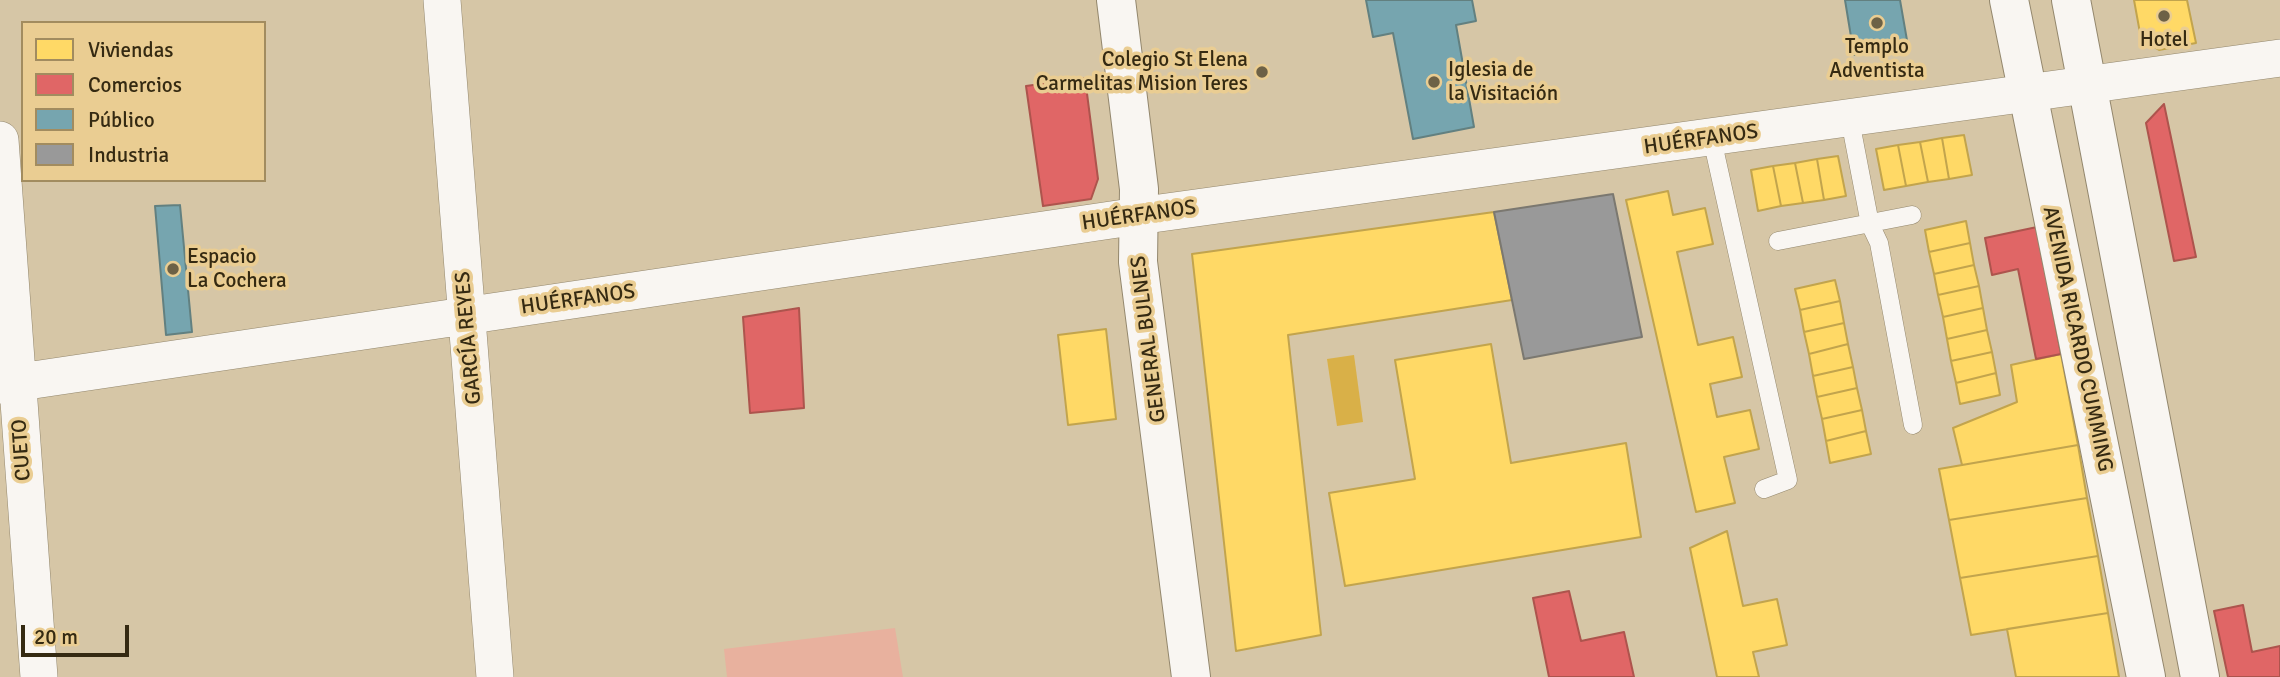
<!DOCTYPE html>
<html>
<head>
<meta charset="utf-8">
<style>
	body { margin:0 }
	#map { position:relative; width:2280px; height:677px; overflow:hidden; background:#d6c6a6; font-family:Signika,sans-serif }
	canvas { display:block }
	.legend { position:absolute; left:21px; top:21px; width:245px; height:161px; box-sizing:border-box; background:#eacd92; border:2px solid #a28c5f; margin:0; padding:9px 12px; list-style:none; font-size:21px; color:#352a12 }
	.legend li { display:flex; align-items:center; gap:14px; height:35px }
	.legend b { width:35px; border:2px solid #a28c5f }
	.scale { position:absolute; left:21px; top:625px; width:108px; height:32px; box-sizing:border-box; border:4px solid #352a12; border-top:0; padding-left:9px; font-size:21px; line-height:24px; white-space:nowrap; color:#352a12; -webkit-text-stroke:5px #eacd92; paint-order:stroke }
</style>
</head>
<body>
<div id="map">
<canvas width="2280" height="677"></canvas>
<ul class="legend">
<li><b style="height:19px;background:#ffd966"></b>Viviendas</li>
<li><b style="height:19px;background:#e06666"></b>Comercios</li>
<li><b style="height:19px;background:#76a5af"></b>Público</li>
<li><b style="height:19px;background:#999"></b>Industria</li>
</ul>
<div class="scale">20 m</div>
</div>
<script>
const ctx = document.querySelector('canvas').getContext('2d');
ctx.lineJoin = 'round';
function fillPath(path, color) { ctx.fillStyle = color; ctx.fill(path, 'evenodd'); }
const poly = rows => new Path2D(rows.map(r => 'M' + r).join(''));
function stroke(path, color, width, dash) { ctx.strokeStyle = color; ctx.lineWidth = width; ctx.lineCap = dash ? 'butt' : 'round'; ctx.setLineDash(dash || []); ctx.stroke(path); }
function label(font, color, halo, rows, align = 'center') {
  ctx.font = font + ' Signika,sans-serif'; ctx.lineWidth = 7; ctx.setLineDash([]); ctx.textBaseline = 'middle'; ctx.strokeStyle = halo; ctx.fillStyle = color; for (const [text, x, y, turn = 0] of rows) {
    ctx.save(); ctx.translate(x, y); ctx.rotate((+turn || 0) * Math.PI / 180); ctx.textAlign = isNaN(turn) ? turn : align; if (halo) ctx.strokeText(text, 0, 0); ctx.fillText(text, 0, 0); ctx.restore();
  }
}
fillPath(poly([
	[895,628,903,677,727,677,724,649]
]), '#e8b19e');
fillPath(poly([
	[1354,355,1363,422,1337,426,1327,359]
]), '#d9b048');
const homes = poly([
	[2134,0,2187,0,2196,43,2159,50,2147,43,2140,33,2134,0],
	[1964,135,1972,175,1949,179,1942,138,1964,135],
	[1942,138,1949,179,1928,182,1920,142,1942,138],
	[1920,142,1928,182,1906,186,1898,145,1920,142],
	[1898,145,1906,186,1884,190,1876,149,1898,145],
	[1838,156,1846,196,1824,200,1817,159,1838,156],
	[1817,159,1824,200,1803,203,1795,163,1817,159],
	[1795,163,1803,203,1781,206,1773,166,1795,163],
	[1773,166,1781,206,1758,211,1751,170,1773,166],
	[1668,191,1673,215,1705,208,1713,244,1677,252,1698,345,1733,337,1742,377,1710,384,1717,417,1750,410,1759,449,1724,457,1735,503,1696,512,1626,200,1668,191],
	[1494,212,1512,300,1288,335,1321,635,1236,651,1192,254,1494,212],
	[1966,221,1970,243,1929,252,1925,230,1966,221],
	[1970,243,1974,265,1934,274,1929,252,1970,243],
	[1974,265,1979,286,1938,295,1934,274,1974,265],
	[1835,280,1840,301,1800,310,1795,289,1835,280],
	[1979,286,1983,308,1943,317,1938,295,1979,286],
	[1840,301,1844,323,1804,332,1800,310,1840,301],
	[1983,308,1987,330,1947,339,1943,317,1983,308],
	[1844,323,1848,344,1809,354,1804,332,1844,323],
	[1106,329,1116,419,1068,425,1058,335,1106,329],
	[1987,330,1992,352,1951,361,1947,339,1987,330],
	[1491,344,1511,463,1626,443,1641,537,1345,586,1329,493,1415,479,1395,360,1491,344],
	[1848,344,1853,367,1813,376,1809,354,1848,344],
	[1992,352,1996,373,1956,383,1951,361,1992,352],
	[2061,354,2078,445,1962,465,1953,428,2017,402,2011,365,2061,354],
	[1853,367,1857,388,1817,397,1813,376,1853,367],
	[1996,373,2000,395,1960,404,1956,383,1996,373],
	[1857,388,1862,410,1822,419,1817,397,1857,388],
	[1862,410,1866,431,1826,441,1822,419,1862,410],
	[1866,431,1871,454,1830,463,1826,441,1866,431],
	[2078,445,2087,498,1949,520,1939,469,2078,445],
	[2087,498,2098,556,1960,578,1949,520,2087,498],
	[1727,531,1743,606,1777,599,1787,645,1753,652,1759,677,1717,677,1690,548,1727,531],
	[2098,556,2108,613,1971,635,1960,578,2098,556],
	[2108,613,2119,677,2016,677,2007,629,2108,613]
]);
fillPath(homes, '#ffd966');
stroke(homes, '#c2a44d', 2);
const shops = poly([
	[1085,78,1098,179,1091,199,1043,206,1026,86,1085,78],
	[2164,104,2196,257,2174,261,2146,123,2164,104],
	[2037,227,2061,354,2036,359,2018,269,1992,275,1985,238,2037,227],
	[799,308,804,408,750,413,743,317,799,308],
	[1569,591,1581,641,1624,632,1634,677,1549,677,1533,598,1569,591],
	[2243,605,2252,652,2280,646,2280,677,2228,677,2214,611,2243,605]
]);
fillPath(shops, '#e06666');
stroke(shops, '#ad544d', 2);
const public = poly([
	[1366,0,1472,0,1476,21,1456,25,1474,127,1413,139,1393,33,1373,37,1366,0],
	[1845,0,1900,0,1908,46,1854,55,1845,0],
	[180,205,192,332,166,335,155,206,180,205]
]);
fillPath(public, '#76a5af');
stroke(public, '#628080', 2);
const industry = poly([
	[1613,194,1642,337,1524,359,1494,212,1613,194]
]);
fillPath(industry, '#999');
stroke(industry, '#7b7870', 2);
const lane = poly([
	[1850,120,1870,224,1879,243,1913,425],
	[1712,139,1788,480,1764,489],
	[1778,241,1912,215]
]);
const street = poly([
	[442,0,495,677],
	[0,140,39,677],
	[0,385,1138,216,2280,58]
]);
const secondary = poly([
	[1116,0,1139,189,1138,262,1191,677],
	[2009,0,2146,677],
	[2071,0,2200,677]
]);
stroke(lane, '#93876d', 19);
stroke(street, '#93876d', 38);
stroke(secondary, '#93876d', 40);
stroke(lane, '#f9f6f2', 18);
stroke(street, '#f9f6f2', 37);
stroke(secondary, '#f9f6f2', 38);
for (const [x, y, r, color] of [
	[2164,16,7,"#6d6146"],
	[1877,23,7,"#6d6146"],
	[1262,72,7,"#6d6146"],
	[1434,82,7,"#6d6146"],
	[173,269,7,"#6d6146"]
]) { const dot = new Path2D(); dot.arc(x, y, r, 0, 2 * Math.PI); ctx.fillStyle = color; ctx.fill(dot); stroke(dot, '#eacd92', 2.5); }
label('21px', '#352a12', '#eacd92', [
	["Hotel",2164,40],
	["Templo",1877,47],
	["Adventista",1877,71],
	["Colegio St Elena",1248,60,"right"],
	["Carmelitas Mision Teres",1248,84,"right"],
	["Iglesia de",1448,70,"left"],
	["la Visitación",1448,94,"left"],
	["Espacio",187,257,"left"],
	["La Cochera",187,281,"left"]
]);
label('21px', '#352a12', '#eacd92', [
	["HUÉRFANOS",1701,140,-8],
	["HUÉRFANOS",1139,216,-8],
	["HUÉRFANOS",578,300,-8],
	["GARCÍA REYES",469,338,-95],
	["GENERAL BULNES",1149,339,-97],
	["AVENIDA RICARDO CUMMING",2077,339,78],
	["CUETO",22,450,-94]
]);
</script>
</body>
</html>
